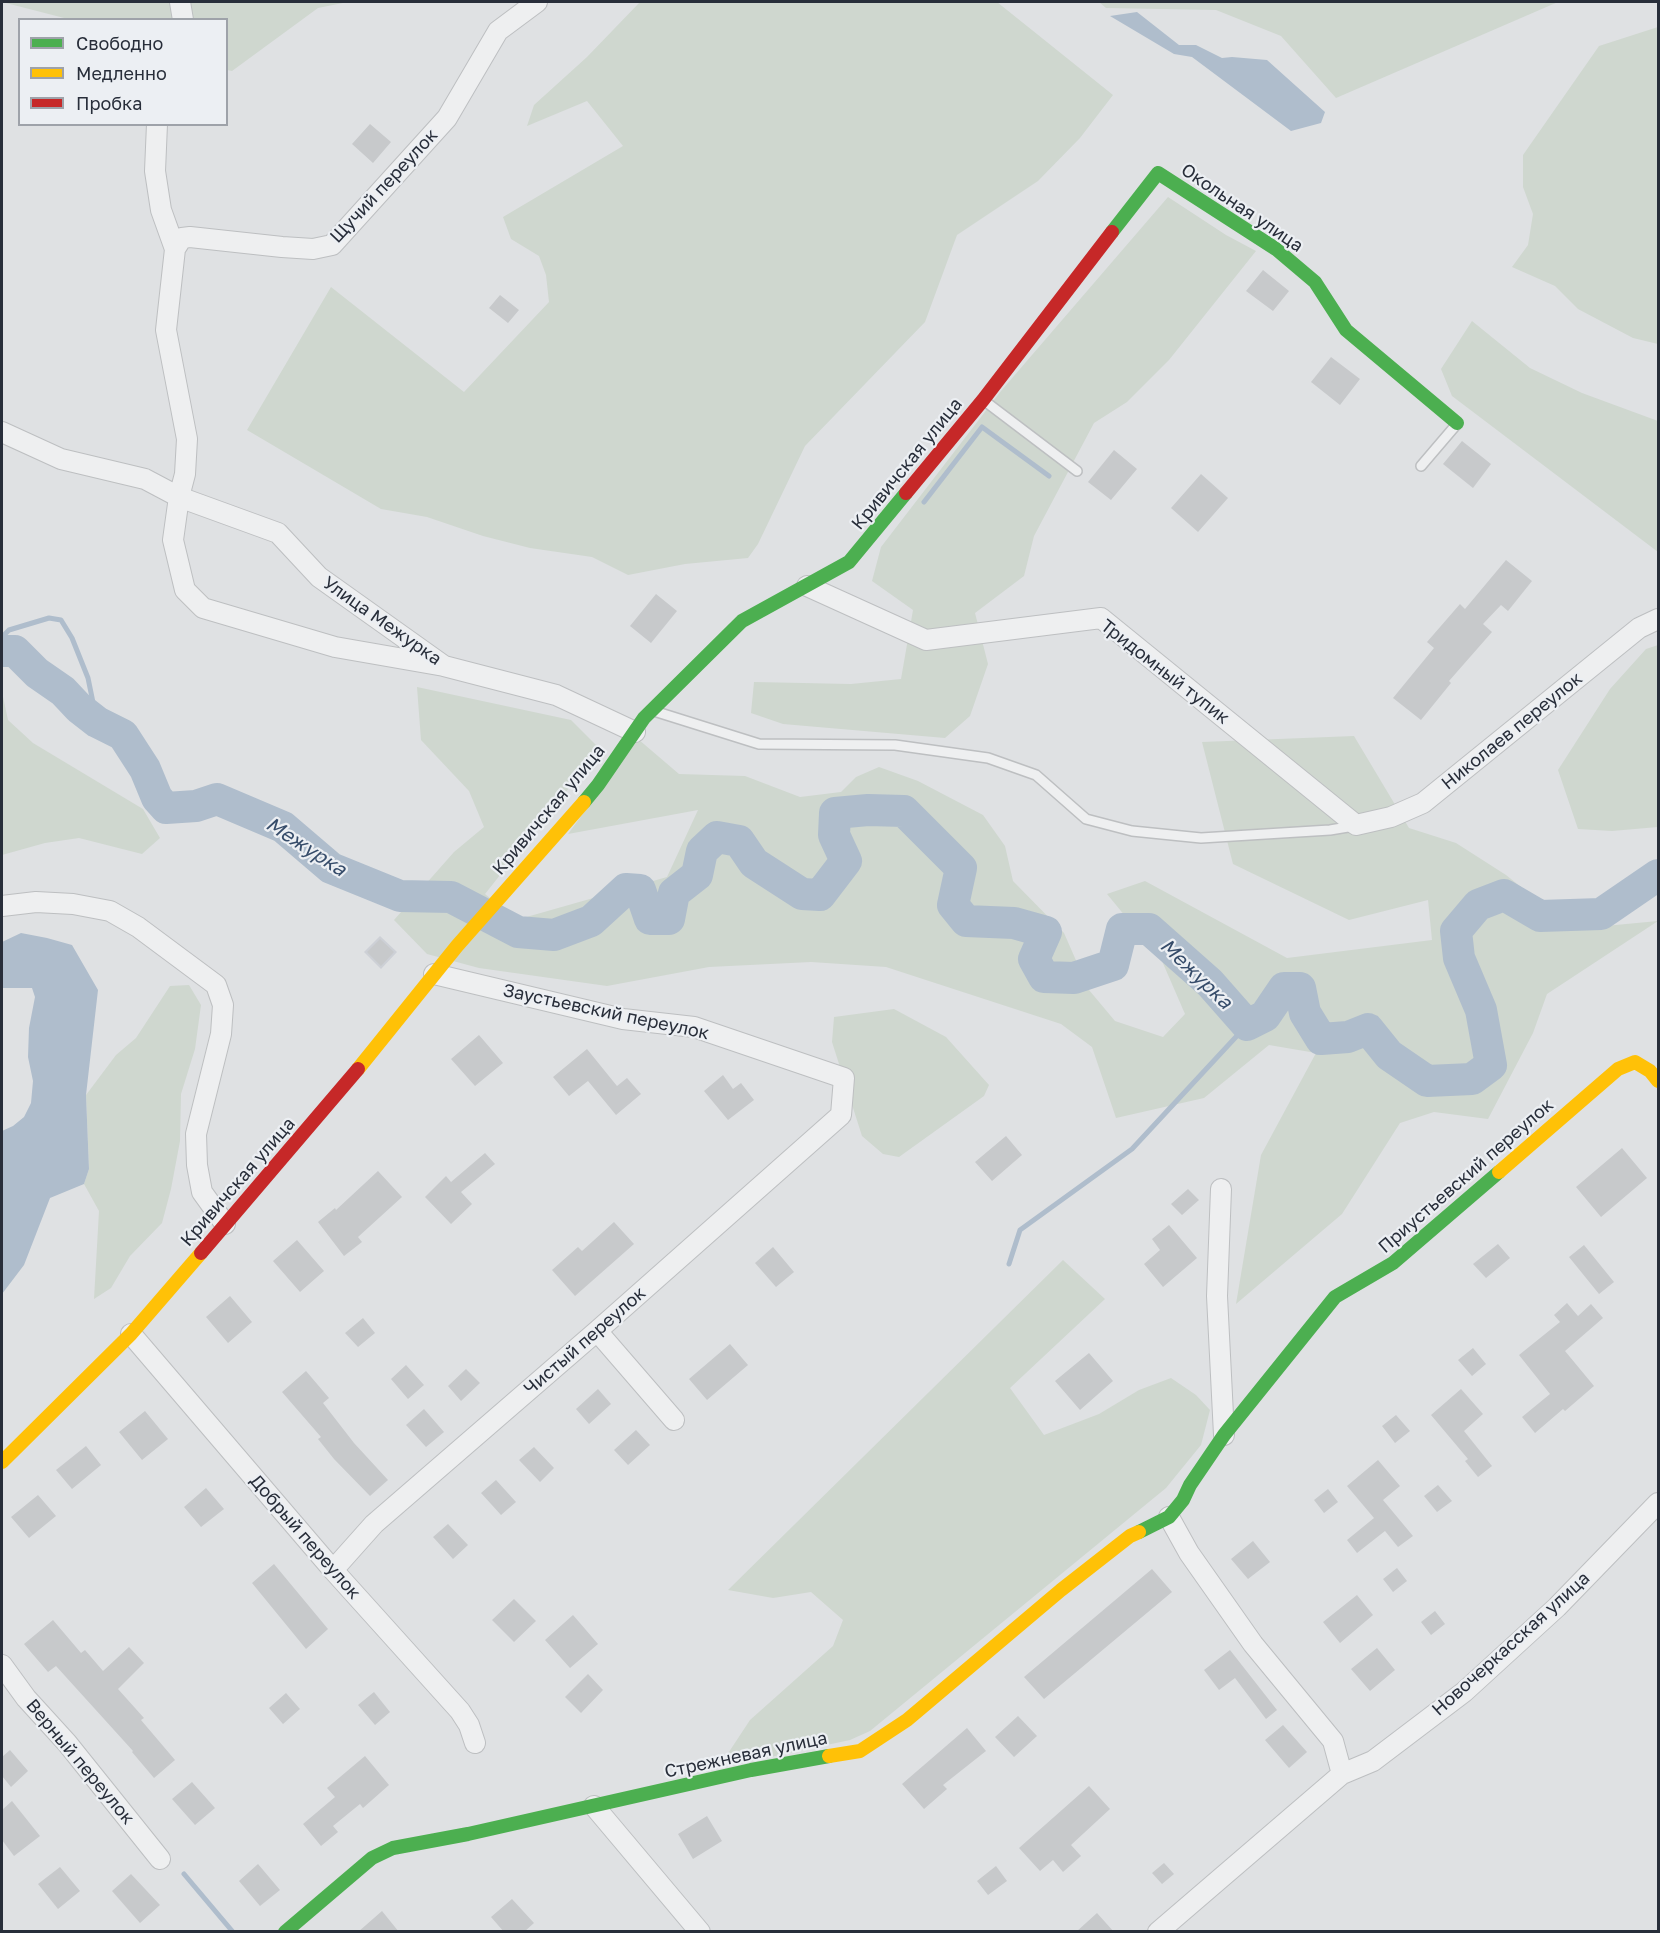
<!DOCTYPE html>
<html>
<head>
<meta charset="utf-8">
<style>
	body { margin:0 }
	#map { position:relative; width:1660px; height:1933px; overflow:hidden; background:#dfe1e3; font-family:"Golos Text",sans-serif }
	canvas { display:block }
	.frame { position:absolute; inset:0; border:3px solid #282e3a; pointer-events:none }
	.legend { position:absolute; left:18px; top:18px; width:210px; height:108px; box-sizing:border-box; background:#eceff3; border:2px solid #9ea2a9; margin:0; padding:8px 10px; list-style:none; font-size:18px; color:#282e3a }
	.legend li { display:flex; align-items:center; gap:12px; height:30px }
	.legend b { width:30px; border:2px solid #9ea2a9 }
</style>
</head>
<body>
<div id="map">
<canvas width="1660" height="1933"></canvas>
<div class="frame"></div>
<ul class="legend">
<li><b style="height:8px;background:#4caf50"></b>Свободно</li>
<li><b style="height:8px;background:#ffc107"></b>Медленно</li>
<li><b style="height:8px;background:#c62828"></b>Пробка</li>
</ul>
</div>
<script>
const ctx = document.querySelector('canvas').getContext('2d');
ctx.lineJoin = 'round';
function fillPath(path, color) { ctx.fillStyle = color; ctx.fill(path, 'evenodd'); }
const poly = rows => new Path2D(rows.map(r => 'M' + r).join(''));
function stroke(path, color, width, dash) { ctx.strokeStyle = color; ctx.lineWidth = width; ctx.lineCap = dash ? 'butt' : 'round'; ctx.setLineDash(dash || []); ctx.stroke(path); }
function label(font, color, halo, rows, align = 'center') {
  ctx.font = font + ' "Golos Text",sans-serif'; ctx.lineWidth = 4.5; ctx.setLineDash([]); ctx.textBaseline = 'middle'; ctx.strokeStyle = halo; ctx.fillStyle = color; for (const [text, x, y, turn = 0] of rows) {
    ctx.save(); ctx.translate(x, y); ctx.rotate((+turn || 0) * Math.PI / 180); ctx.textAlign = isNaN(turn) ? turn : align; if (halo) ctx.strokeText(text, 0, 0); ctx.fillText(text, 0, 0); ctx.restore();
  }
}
fillPath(poly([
	[380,936,397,952,381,969,364,952]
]), '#cdd0d6');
fillPath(poly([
	[2,2,348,2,318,8,232,71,227,70,226,20,68,19],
	[640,2,997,2,1113,95,1080,138,1038,181,957,235,925,322,805,446,758,544,748,558,685,564,628,575,592,557,530,548,483,536,427,517,381,509,247,430,331,287,464,392,549,302,546,275,539,256,511,239,503,217,623,146,587,101,527,126,534,105,587,57],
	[1099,2,1558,2,1336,98,1281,36,1216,10,1106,8],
	[1658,27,1658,344,1633,338,1578,309,1555,286,1512,267,1528,245,1533,214,1523,187,1523,155,1599,46],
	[1168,197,1226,235,1256,251,1169,360,1127,402,1094,423,1034,536,1024,576,975,613,988,664,970,716,945,738,783,724,751,713,754,682,851,684,901,679,913,610,872,581,881,547,1001,391],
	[1472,321,1530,368,1582,393,1658,421,1658,552,1452,396,1441,369],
	[1658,645,1658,827,1612,831,1578,829,1558,770,1610,689,1646,649],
	[417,687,571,720,600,749,485,894,516,920,667,877,698,810,568,834,638,739,679,774,745,776,800,797,841,792,856,777,879,767,918,781,983,815,1005,846,1013,881,1064,933,1089,990,1115,1021,1163,1037,1185,1014,1162,961,1107,894,1145,881,1287,958,1432,940,1428,900,1349,920,1233,864,1202,742,1354,736,1409,828,1456,843,1506,875,1526,891,1552,931,1658,921,1547,994,1533,1033,1488,1119,1434,1112,1400,1123,1342,1214,1236,1304,1261,1155,1316,1053,1269,1045,1204,1098,1116,1118,1092,1047,1061,1024,886,967,811,962,709,967,607,986,479,968,427,954,394,920,454,852,484,827,469,791,421,740],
	[2,692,8,720,33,743,143,809,160,838,142,854,79,838,45,843,2,855],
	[189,985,201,1005,195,1049,181,1094,180,1141,171,1189,162,1223,130,1256,111,1288,94,1299,99,1211,84,1184,89,1169,86,1095,116,1055,136,1038,170,986],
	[894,1009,946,1037,989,1085,984,1096,899,1157,883,1154,862,1136,832,1042,834,1017],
	[1063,1260,1105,1299,1010,1388,1044,1435,1099,1414,1139,1390,1171,1378,1196,1395,1210,1410,1201,1445,1166,1488,870,1731,850,1740,738,1764,723,1761,750,1720,833,1646,843,1620,811,1592,773,1598,728,1590]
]), '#cfd7cf');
fillPath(poly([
	[1137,12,1179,45,1196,45,1222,58,1232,57,1267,60,1325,112,1321,123,1291,131,1192,57,1174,54,1110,16],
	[21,933,47,938,72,945,98,990,86,1095,89,1169,84,1184,50,1198,24,1265,2,1294,2,1131,13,1126,24,1117,31,1103,33,1081,28,1057,29,1028,35,997,32,988,2,988,2,942]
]), '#afbdcc');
stroke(poly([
	[924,502,982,427,1049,476],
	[2,637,9,630,49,618,61,620,72,638,88,678,97,722],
	[1009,1264,1020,1230,1132,1149,1247,1025],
	[184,1874,233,1932]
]), '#afbdcc', 5);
stroke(poly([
	[2,651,15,651,37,673,63,691,79,708,97,722,123,735,145,769,157,798,166,808,196,806,217,799,283,827,331,868,400,896,451,897,518,932,554,935,591,921,626,889,640,890,650,919,669,919,674,893,697,875,702,851,717,837,739,841,754,863,802,894,820,895,846,861,834,835,835,813,868,810,904,811,961,868,953,905,966,921,1014,923,1046,932,1034,959,1044,977,1074,978,1113,965,1122,929,1149,929,1210,983,1247,1025,1265,1016,1284,988,1300,988,1305,1013,1321,1039,1348,1037,1368,1029,1389,1055,1427,1081,1472,1079,1491,1065,1481,1010,1459,958,1456,931,1478,905,1504,895,1540,916,1601,914,1658,875]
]), '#afbdcc', 32);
fillPath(poly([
	[370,124,391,142,373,163,352,144],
	[1263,270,1289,291,1273,311,1246,291],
	[500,295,519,310,508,323,489,308],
	[1331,357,1360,379,1340,405,1311,382],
	[1462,441,1491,464,1473,488,1443,464],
	[1114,450,1137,469,1111,500,1088,482],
	[1201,474,1228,498,1198,532,1171,508],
	[1506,560,1532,581,1508,611,1501,605,1483,624,1492,632,1449,681,1451,683,1421,720,1393,698,1434,648,1427,642,1460,604,1465,609],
	[656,594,677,611,651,643,630,626],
	[380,939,394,952,381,966,367,952],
	[479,1035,503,1063,475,1086,451,1059],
	[587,1049,617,1086,627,1078,641,1094,616,1115,588,1081,569,1096,553,1077],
	[723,1075,733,1089,741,1083,754,1100,728,1120,704,1091],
	[1006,1136,1022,1155,992,1181,975,1162],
	[1622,1148,1647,1178,1601,1217,1576,1187],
	[485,1153,495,1164,461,1192,472,1204,451,1224,425,1197,446,1176,451,1182],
	[378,1171,402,1197,358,1237,362,1242,344,1256,318,1222,335,1208,336,1210],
	[1188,1189,1199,1200,1182,1215,1171,1204],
	[614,1222,634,1244,575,1296,552,1270,578,1247,582,1251],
	[1169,1225,1197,1258,1163,1287,1144,1264,1160,1250,1152,1239],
	[297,1240,324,1271,300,1292,273,1261],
	[1498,1244,1510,1258,1486,1278,1473,1264],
	[1584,1245,1614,1282,1599,1294,1569,1257],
	[773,1247,794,1272,776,1287,755,1263],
	[230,1296,252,1322,228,1343,206,1317],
	[1567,1303,1578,1316,1591,1304,1603,1318,1565,1351,1594,1386,1565,1411,1563,1409,1535,1433,1522,1417,1550,1394,1519,1355,1560,1322,1554,1315],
	[363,1318,375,1333,358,1347,345,1333],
	[730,1344,748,1365,707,1400,689,1379],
	[1473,1348,1486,1364,1472,1376,1458,1360],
	[1089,1353,1113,1381,1080,1410,1055,1381],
	[406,1365,424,1385,408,1399,391,1379],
	[466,1369,480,1383,461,1401,448,1386],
	[306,1371,329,1398,323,1403,354,1443,388,1480,370,1496,334,1459,318,1439,321,1437,282,1392],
	[598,1389,611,1404,589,1424,576,1409],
	[1461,1389,1483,1414,1464,1431,1492,1466,1478,1477,1465,1461,1468,1459,1431,1415],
	[424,1409,444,1432,426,1447,406,1425],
	[145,1411,168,1439,142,1460,119,1432],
	[1396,1415,1410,1431,1395,1443,1382,1426],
	[636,1430,650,1445,628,1465,614,1450],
	[86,1446,101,1465,72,1489,56,1470],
	[534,1447,554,1468,540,1482,519,1460],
	[1378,1460,1400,1486,1383,1500,1413,1536,1398,1547,1385,1531,1357,1553,1347,1540,1374,1518,1347,1486],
	[496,1480,516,1502,501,1515,481,1493],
	[1438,1485,1452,1501,1437,1512,1424,1496],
	[206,1488,224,1509,201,1527,184,1507],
	[1328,1489,1338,1502,1324,1513,1314,1500],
	[38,1495,56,1516,29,1538,11,1517],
	[448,1524,468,1545,453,1559,433,1537],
	[1253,1541,1270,1562,1248,1579,1231,1559],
	[274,1564,328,1629,306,1649,252,1583],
	[1397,1568,1407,1581,1393,1592,1383,1579],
	[1152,1569,1172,1592,1044,1699,1024,1677],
	[1357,1595,1373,1615,1340,1643,1323,1622],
	[514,1599,536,1621,514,1642,492,1620],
	[1435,1611,1445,1624,1431,1635,1421,1622],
	[573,1615,598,1644,570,1668,545,1640],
	[53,1620,81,1653,85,1650,103,1671,129,1647,144,1663,118,1689,144,1718,141,1720,175,1760,154,1778,132,1752,133,1751,56,1666,48,1672,24,1644],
	[1377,1648,1395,1670,1370,1691,1351,1669],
	[1230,1650,1277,1710,1266,1719,1235,1678,1219,1690,1204,1670],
	[588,1674,603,1690,581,1713,565,1697],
	[374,1692,390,1712,375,1725,358,1705],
	[286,1693,300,1709,283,1724,269,1708],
	[1018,1716,1037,1736,1014,1757,995,1737],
	[1283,1725,1307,1752,1289,1768,1265,1740],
	[967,1728,986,1751,943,1785,947,1789,924,1809,902,1784],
	[10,1750,28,1771,11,1787,2,1776,2,1757],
	[365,1756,389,1785,363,1808,360,1804,333,1826,338,1832,321,1846,303,1824,335,1797,327,1788],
	[192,1782,215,1808,195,1825,172,1799],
	[1089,1786,1110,1809,1071,1845,1081,1856,1063,1872,1053,1860,1040,1871,1019,1848],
	[12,1801,40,1836,14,1856,2,1840,2,1810],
	[707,1816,722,1841,693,1859,678,1834],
	[1164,1863,1174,1874,1162,1884,1152,1873],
	[258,1864,280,1890,260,1906,239,1881],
	[996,1866,1007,1881,988,1895,977,1881],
	[60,1867,80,1891,58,1909,38,1884],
	[131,1874,160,1905,140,1923,112,1891],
	[512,1899,534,1923,524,1932,504,1932,491,1917],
	[382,1911,399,1932,358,1932],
	[1097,1913,1114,1932,1076,1932]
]), '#c7c9cb');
const lane = poly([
	[986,402,1077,471],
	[1421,466,1456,425],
	[657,712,759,744,895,745,988,758,1036,775,1086,819,1132,831,1201,838,1330,830,1354,826]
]);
const street = poly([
	[180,2,183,20],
	[157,124,155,171,161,210,175,249,166,330,187,439,185,474,179,497,173,540,185,590,203,608,335,647,444,666],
	[175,249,182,238,190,237,282,247,313,249,332,245,447,118,498,31,537,2],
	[2,432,61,459,145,479,179,497,278,533,319,577,444,666,556,695,635,732],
	[807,586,926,640,1101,618,1356,825,1391,817,1423,803,1639,628,1658,619],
	[2,906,36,902,73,904,110,911,138,927,216,985,223,1005,221,1034,196,1134,197,1165,202,1192,225,1224],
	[1221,1189,1217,1296,1224,1435],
	[597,1331,674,1420],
	[131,1334,333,1570,460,1711,469,1725,475,1743],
	[1169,1517,1189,1553,1253,1644,1333,1741,1342,1774],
	[333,1570,374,1524,597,1331,841,1115,844,1078,694,1027,623,1019,434,974],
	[2,1665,26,1698,67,1743,160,1859],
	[594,1806,700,1932],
	[1158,1932,1342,1774,1373,1761,1464,1692,1557,1607,1658,1503]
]);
stroke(lane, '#bdbfc1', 12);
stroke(street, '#bdbfc1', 22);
stroke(lane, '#eeeff0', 9);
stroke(street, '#eeeff0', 20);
stroke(poly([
	[1112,232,1158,173,1276,249,1315,282,1346,330,1457,423],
	[584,802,598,785,644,718,742,621,849,562,906,493],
	[1139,1532,1169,1517,1183,1500,1190,1485,1224,1435,1335,1297,1393,1263,1499,1172],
	[285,1932,372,1858,393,1848,468,1834,751,1770,829,1756]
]), '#4caf50', 14);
stroke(poly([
	[358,1069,457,946,584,802],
	[1499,1172,1618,1069,1635,1062,1650,1071,1658,1081],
	[2,1462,131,1334,201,1253],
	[829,1756,860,1751,907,1720,1061,1590,1130,1536,1139,1532]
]), '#ffc107', 14);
stroke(poly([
	[906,493,983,400,1112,232],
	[201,1253,358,1069]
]), '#c62828', 14);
label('18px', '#282e3a', '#eceff3', [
	["Щучий переулок",384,186,-47],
	["Окольная улица",1242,208,34],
	["Кривичская улица",907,464,-51],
	["Улица Межурка",382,621,35],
	["Тридомный тупик",1165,672,38],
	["Николаев переулок",1512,731,-39],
	["Кривичская улица",549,810,-50],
	["Заустьевский переулок",606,1012,12],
	["Приустьевский переулок",1466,1176,-41],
	["Кривичская улица",238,1182,-49],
	["Чистый переулок",585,1341,-41],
	["Добрый переулок",305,1537,49],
	["Новочеркасская улица",1511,1644,-42],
	["Стрежневая улица",746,1755,-12],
	["Верный переулок",80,1762,50]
]);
label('italic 20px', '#364c6a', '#eceff3', [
	["Межурка",306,847,33],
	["Межурка",1196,974,44]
]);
</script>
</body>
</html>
